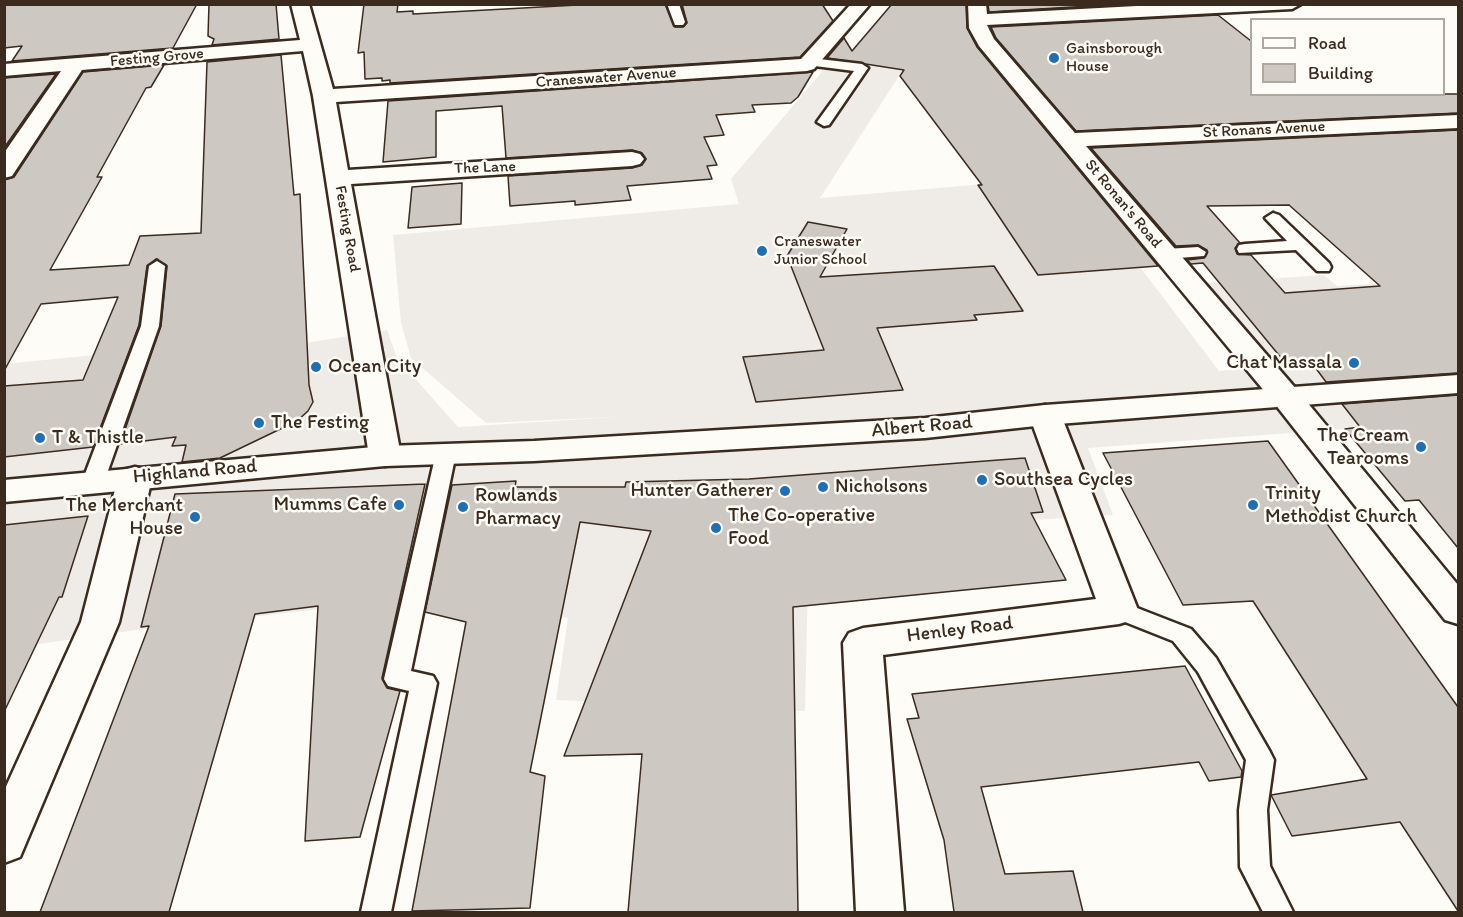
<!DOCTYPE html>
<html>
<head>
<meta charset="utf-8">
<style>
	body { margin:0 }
	#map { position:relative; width:1463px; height:917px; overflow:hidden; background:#fdfcf7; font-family:Itim,sans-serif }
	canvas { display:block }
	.frame { position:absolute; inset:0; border:6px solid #3b2a1e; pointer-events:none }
	.legend { position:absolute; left:1250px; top:18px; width:195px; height:78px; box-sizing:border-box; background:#fdfcf7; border:2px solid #afa8a0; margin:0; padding:8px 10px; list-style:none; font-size:18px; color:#3b2a1e }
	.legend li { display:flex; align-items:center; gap:12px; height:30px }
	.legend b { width:30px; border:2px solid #afa8a0 }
</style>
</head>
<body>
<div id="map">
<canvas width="1463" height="917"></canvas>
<div class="frame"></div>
<ul class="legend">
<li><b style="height:8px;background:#fdfcf7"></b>Road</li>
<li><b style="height:16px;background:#cdc8c2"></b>Building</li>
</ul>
</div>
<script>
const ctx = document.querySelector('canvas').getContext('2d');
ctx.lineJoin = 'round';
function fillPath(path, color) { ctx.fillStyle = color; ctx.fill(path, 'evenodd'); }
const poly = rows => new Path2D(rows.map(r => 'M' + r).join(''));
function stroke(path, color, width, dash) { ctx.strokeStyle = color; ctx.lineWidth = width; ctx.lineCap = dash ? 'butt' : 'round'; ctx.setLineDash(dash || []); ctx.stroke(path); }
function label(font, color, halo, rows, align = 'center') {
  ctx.font = font + ' Itim,sans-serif'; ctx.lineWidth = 5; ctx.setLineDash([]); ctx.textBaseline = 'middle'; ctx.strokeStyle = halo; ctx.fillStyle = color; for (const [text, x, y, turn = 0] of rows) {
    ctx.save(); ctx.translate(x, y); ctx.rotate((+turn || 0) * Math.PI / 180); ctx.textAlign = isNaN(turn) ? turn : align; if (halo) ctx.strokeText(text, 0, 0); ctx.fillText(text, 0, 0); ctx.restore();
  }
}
fillPath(poly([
	[832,60,903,70,820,198,1020,181,1087,197,1219,371,1273,366,1206,283,1324,275,1337,286,1453,279,1434,260,1458,258,1458,497,1405,501,1344,429,1088,448,1113,515,809,534,805,711,556,700,568,618,382,602,136,630,5,649,4,364,125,352,176,344,172,364,387,330,397,358,458,427,616,417,486,423,411,358,401,323,393,235,739,204,731,179]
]), '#efece7');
const building = poly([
	[4,4,197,4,173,48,12,61,22,46,4,48,4,4],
	[209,4,276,4,279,39,212,45,214,39,208,36,209,4],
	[364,4,398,4,397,12,413,11,413,14,596,4,665,4,675,27,683,27,687,23,682,4,822,4,833,21,800,57,390,83,390,80,382,81,382,78,365,79,364,52,358,53,364,4],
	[892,4,966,4,967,28,977,47,1158,266,1038,275,978,185,982,185,900,76,904,70,827,58,844,38,852,51,892,4],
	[988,4,1123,4,989,12,988,4],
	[1218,15,1251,41,1251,94,1458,94,1458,113,1076,131,996,38,991,27,1218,15],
	[281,55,294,195,300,194,309,385,313,402,308,411,297,421,220,458,182,462,186,445,172,446,176,437,120,444,161,326,167,266,156,259,147,266,139,325,93,447,4,457,4,386,83,380,118,297,41,304,4,371,4,180,14,177,83,72,164,65,151,87,146,88,97,177,102,177,50,270,129,265,140,236,201,233,207,62,281,55],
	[813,72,798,97,791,103,752,105,755,112,716,115,724,135,704,137,717,165,707,166,712,179,627,186,631,200,575,205,575,201,510,206,508,176,632,168,642,165,646,159,642,153,632,150,506,158,502,106,436,111,436,157,383,162,388,101,813,72],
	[56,74,4,148,4,78,56,74],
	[1458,130,1458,373,1326,382,1312,363,1287,365,1203,263,1191,264,1187,260,1204,258,1207,250,1198,245,1176,246,1091,148,1458,130],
	[1289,205,1380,286,1285,293,1251,255,1237,254,1235,248,1240,243,1207,206,1289,205],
	[462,183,461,224,408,228,412,187,462,183],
	[808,222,847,229,820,277,994,266,1023,311,974,315,977,320,877,328,903,390,756,402,743,357,824,350,787,256,808,222],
	[1458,395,1458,548,1419,500,1405,501,1345,429,1360,427,1342,404,1458,395],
	[1268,441,1458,707,1458,911,1400,822,1292,836,1271,795,1367,779,1253,601,1183,605,1103,453,1268,441],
	[1025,458,1043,512,1031,513,1066,580,793,607,798,912,628,912,642,754,564,756,651,531,580,522,530,772,545,776,530,908,412,911,466,622,425,612,452,485,516,481,515,487,625,487,626,482,749,479,1025,458],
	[425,484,382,678,387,688,400,691,360,837,305,841,318,606,255,614,169,912,40,912,149,626,141,627,175,494,425,484],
	[88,516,62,597,59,597,4,712,4,525,88,516],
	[1185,666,1242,771,1241,777,1209,781,1199,762,981,787,1005,874,1073,871,1083,912,954,912,944,840,907,719,919,718,912,694,1185,666]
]);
fillPath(building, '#cdc8c2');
stroke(building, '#3b2a1e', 1.5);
const service = poly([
	[667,4,679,4,685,22,683,25,675,25,667,4],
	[811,58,862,64,868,68,829,125,824,126,817,122,854,71,807,65,807,59,811,58],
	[1273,213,1279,215,1329,263,1331,267,1329,271,1317,271,1296,250,1239,253,1237,249,1239,245,1245,244,1287,241,1265,218,1273,213],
	[1198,247,1206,252,1204,256,1166,259,1158,254,1166,249,1198,247],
	[157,261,165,266,159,326,104,482,101,487,93,489,85,487,82,482,141,326,149,266,157,261],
	[446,446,453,448,456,453,411,671,433,676,437,683,391,912,361,912,409,691,388,686,384,679,436,453,439,448,446,446],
	[1119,601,1191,629,1216,658,1270,752,1274,760,1267,810,1270,866,1293,912,1263,912,1240,867,1239,810,1246,760,1198,672,1173,641,1110,616,1107,610,1110,604,1119,601]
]);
const minor = poly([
	[291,4,309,4,333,89,801,59,851,4,870,4,814,69,807,71,336,102,348,170,632,152,640,154,644,159,640,164,632,166,351,184,401,456,397,463,385,466,373,463,369,456,313,96,303,51,82,70,12,176,4,178,4,153,61,71,4,76,4,64,300,40,291,4],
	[968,4,986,4,987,14,1174,4,1301,4,1292,9,987,25,994,39,1075,133,1458,115,1458,128,1086,146,1297,390,1458,585,1458,624,1445,620,1275,404,979,46,969,28,968,4],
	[1045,405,1056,408,1061,415,1138,610,1132,620,1119,624,883,655,904,912,856,912,843,643,849,633,863,628,1096,599,1029,415,1034,408,1045,405],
	[135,467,147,470,152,478,119,622,20,857,4,863,4,791,81,622,118,478,123,470,135,467]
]);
const secondary = poly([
	[1458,375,1458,393,1045,425,925,438,534,461,385,466,4,502,4,480,385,446,534,441,925,418,1045,405,1458,375]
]);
stroke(service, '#3b2a1e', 5);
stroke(minor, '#3b2a1e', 5);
stroke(secondary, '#3b2a1e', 5);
fillPath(service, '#fdfcf7');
fillPath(minor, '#fdfcf7');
fillPath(secondary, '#fdfcf7');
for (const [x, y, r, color] of [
	[1054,58,6,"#1f6fb2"],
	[762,251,6,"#1f6fb2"],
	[1354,363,6,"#1f6fb2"],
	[316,367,6,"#1f6fb2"],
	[259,423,6,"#1f6fb2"],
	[40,438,6,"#1f6fb2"],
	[1421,447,6,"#1f6fb2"],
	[982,480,6,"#1f6fb2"],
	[823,487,6,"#1f6fb2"],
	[785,491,6,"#1f6fb2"],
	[399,505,6,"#1f6fb2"],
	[1253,505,6,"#1f6fb2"],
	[463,507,6,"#1f6fb2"],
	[195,517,6,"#1f6fb2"],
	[716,528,6,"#1f6fb2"]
]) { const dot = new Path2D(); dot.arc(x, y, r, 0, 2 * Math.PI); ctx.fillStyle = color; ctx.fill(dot); stroke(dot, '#fdfcf7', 2); }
label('16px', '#3b2a1e', '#fdfcf7', [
	["Gainsborough",1066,49],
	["House",1066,67],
	["Craneswater",774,242],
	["Junior School",774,260]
], 'left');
label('16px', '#3b2a1e', '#fdfcf7', [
	["Festing Grove",157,58,-5],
	["Craneswater Avenue",606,78,-4],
	["St Ronans Avenue",1264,130,-3],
	["The Lane",485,168,-2],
	["St Ronan's Road",1123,204,50],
	["Festing Road",347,229,80]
]);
label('20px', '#3b2a1e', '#fdfcf7', [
	["Chat Massala",1342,363,"right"],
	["Ocean City",328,367],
	["The Festing",271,423],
	["The Cream",1409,436,"right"],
	["Tearooms",1409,459,"right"],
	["T & Thistle",52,438],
	["Southsea Cycles",994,480],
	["Nicholsons",835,487],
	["Hunter Gatherer",773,491,"right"],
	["Trinity",1265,494],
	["Methodist Church",1265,517],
	["Rowlands",475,496],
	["Pharmacy",475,519],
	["Mumms Cafe",387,505,"right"],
	["The Merchant",183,506,"right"],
	["House",183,529,"right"],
	["The Co-operative",728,516],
	["Food",728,539]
], 'left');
label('20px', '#3b2a1e', '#fdfcf7', [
	["Albert Road",922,427,-5],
	["Highland Road",195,472,-5],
	["Henley Road",960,630,-7]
]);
</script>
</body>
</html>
